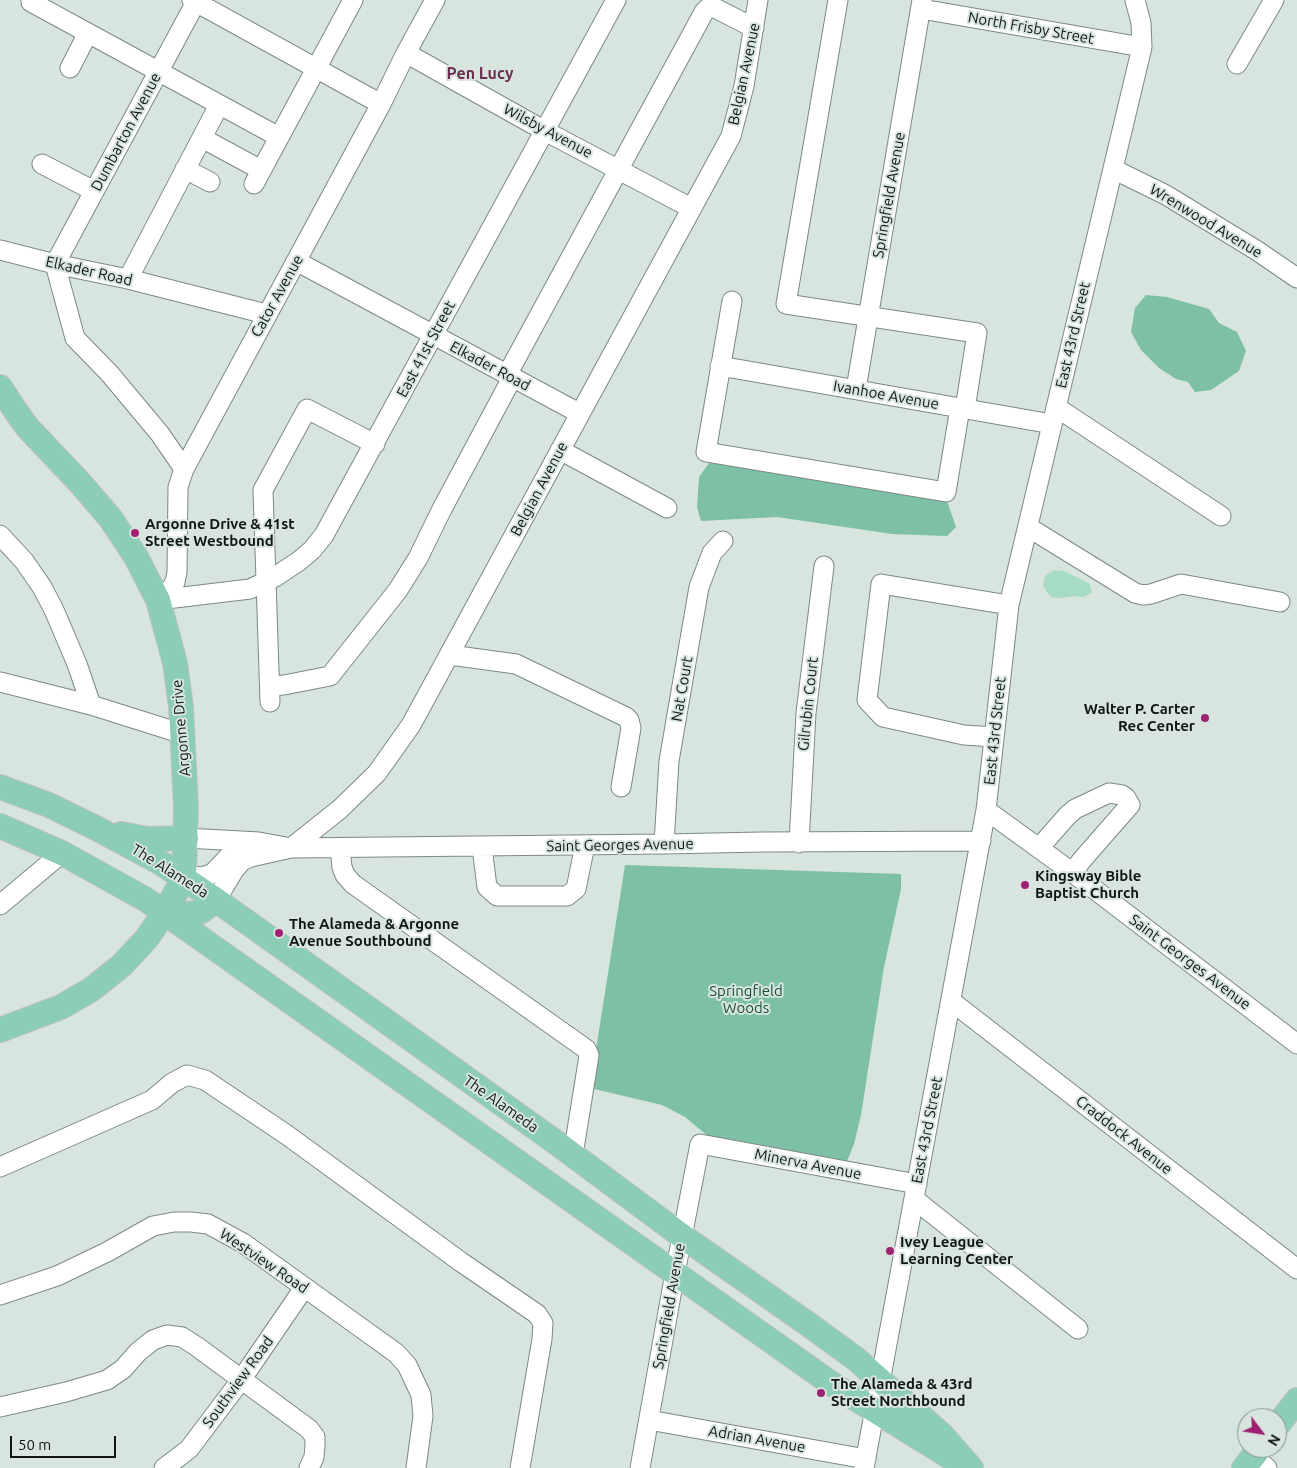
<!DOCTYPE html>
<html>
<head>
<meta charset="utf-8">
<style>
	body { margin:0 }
	#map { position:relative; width:1297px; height:1468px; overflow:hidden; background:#d7e5de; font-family:Ubuntu,sans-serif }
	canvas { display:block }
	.north { position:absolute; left:1237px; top:1408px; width:50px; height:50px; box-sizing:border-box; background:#d7e5de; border:1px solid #88928d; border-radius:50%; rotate:121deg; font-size:14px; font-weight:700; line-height:20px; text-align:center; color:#111614 }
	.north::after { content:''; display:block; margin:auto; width:18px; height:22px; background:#a02072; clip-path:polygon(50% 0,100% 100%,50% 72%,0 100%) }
	.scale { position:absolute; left:10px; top:1436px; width:106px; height:22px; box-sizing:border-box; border:2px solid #111614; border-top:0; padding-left:6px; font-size:15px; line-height:18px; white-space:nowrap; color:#111614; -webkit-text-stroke:4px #d7e5de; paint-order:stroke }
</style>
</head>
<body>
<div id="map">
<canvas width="1297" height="1468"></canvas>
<div class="north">N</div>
<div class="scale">50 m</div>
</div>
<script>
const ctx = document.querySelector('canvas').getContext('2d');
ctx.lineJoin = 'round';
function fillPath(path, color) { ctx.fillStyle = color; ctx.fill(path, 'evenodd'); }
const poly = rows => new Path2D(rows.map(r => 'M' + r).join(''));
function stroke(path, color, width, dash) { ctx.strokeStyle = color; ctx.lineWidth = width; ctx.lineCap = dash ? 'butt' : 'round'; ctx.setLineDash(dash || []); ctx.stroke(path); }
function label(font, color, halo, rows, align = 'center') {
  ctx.font = font + ' Ubuntu,sans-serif'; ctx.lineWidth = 4; ctx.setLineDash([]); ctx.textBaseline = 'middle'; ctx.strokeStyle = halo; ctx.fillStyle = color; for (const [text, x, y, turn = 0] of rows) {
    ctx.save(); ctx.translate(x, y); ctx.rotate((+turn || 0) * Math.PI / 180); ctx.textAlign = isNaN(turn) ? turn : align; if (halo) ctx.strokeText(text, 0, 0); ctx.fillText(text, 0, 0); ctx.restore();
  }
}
fillPath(poly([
	[1054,570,1064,571,1090,584,1092,593,1083,597,1075,596,1060,598,1052,597,1046,591,1043,585,1045,576]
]), '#a6dbc4');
fillPath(poly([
	[1146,295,1167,297,1209,309,1219,323,1237,332,1246,351,1239,371,1211,390,1195,392,1188,382,1176,379,1159,368,1141,350,1131,332,1135,308],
	[709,463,742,465,947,501,956,527,947,536,892,534,777,517,701,521,697,507,699,477],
	[625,865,901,874,901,889,884,967,861,1115,854,1144,845,1166,747,1143,709,1137,685,1117,662,1105,590,1088]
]), '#7ec0a5');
const minor = poly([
	[31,0,31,2,88,33,279,137],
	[192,0,381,104],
	[838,0,786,304,977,333,965,409],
	[921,9,1142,47],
	[406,53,545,131,691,208],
	[1237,64,1274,0],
	[70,68,88,33],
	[202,138,261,170],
	[42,164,94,191],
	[185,169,210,182],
	[1113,169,1166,195,1256,250,1297,278],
	[254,184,353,0],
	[0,250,55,264,128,279,266,314],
	[296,261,579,413],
	[128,279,219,105],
	[732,301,706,452,946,492,960,408],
	[720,366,1052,424],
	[507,375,704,12,709,7,713,7,754,28],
	[856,389,922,0],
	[1056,407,1221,516],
	[560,450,667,508],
	[184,469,160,434,110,374,75,338,55,264,197,0],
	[1028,527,1135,593,1143,595,1151,594,1181,584,1280,602],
	[0,535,24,561,42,587,54,610,77,664,91,705],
	[158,600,250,589,275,577,299,561,312,550,324,535,616,0],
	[158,600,169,592,175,582,177,572,178,487,184,469,381,104,406,53,435,0],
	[450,655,516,664,626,717,629,720,631,728,621,787],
	[0,682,91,705,183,734],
	[270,686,284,685,330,676,398,590,418,558,442,509,512,378],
	[270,702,263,490,307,409,375,444],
	[994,737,964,735,883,717,867,700,881,584,1009,605],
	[986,810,1073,873,1297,1044],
	[186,838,259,842,291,848,664,844,762,842,981,841],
	[799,843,806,713,824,566],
	[664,844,669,761,699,587,712,553,723,541],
	[482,847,487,887,497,896,567,896,576,889,585,845],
	[340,848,342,867,345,875,353,884,586,1049,589,1055,588,1062,573,1155],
	[1039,848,1067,816,1075,809,1109,793,1122,795,1126,798,1130,805,1081,861,1073,873],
	[184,878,206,876,213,873,233,852,239,848],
	[216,900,234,870,242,861,251,857,291,848,340,809,377,773,411,725,731,136,744,86,758,0],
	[0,905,62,853],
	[951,1001,1297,1269],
	[0,1167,152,1100,172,1083,187,1075,205,1080,287,1135,461,1262,537,1314,543,1323,542,1339,520,1468],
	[914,1199,1078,1329],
	[0,1295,57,1276,107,1252,153,1226,174,1222,191,1222,208,1224,243,1243,396,1353,407,1365,421,1395,423,1416,416,1468],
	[0,1407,66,1392,107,1380,123,1369,138,1352,153,1340,167,1335,182,1337,196,1346,309,1429,315,1437,315,1445,314,1457,309,1468],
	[649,1420,866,1459],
	[1253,1457,1267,1468],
	[164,1468,189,1449,241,1380,304,1288],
	[640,1468,675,1273,700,1144,917,1184],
	[864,1468,986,810,1009,605,1142,47,1141,23,1135,0]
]);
const major = poly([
	[0,387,17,413,28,428,81,484,111,519,136,557,158,600,175,663,181,707,186,807,184,878,164,913,147,938,122,965,92,989,61,1007,0,1030],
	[0,787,49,805,96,828,161,863,216,900,554,1141,682,1236,808,1324,856,1359,942,1435,971,1468],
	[0,826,62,853,145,899,832,1384,955,1460],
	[121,834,148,839,186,838],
	[164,913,186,914,197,913,203,910,216,900],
	[1277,1426,1297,1400],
	[1244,1468,1260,1448]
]);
stroke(minor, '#7c8983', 21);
stroke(major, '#c1c2c2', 26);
stroke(minor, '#fff', 19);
stroke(major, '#8ccdb6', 24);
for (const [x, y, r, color] of [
	[135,533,5,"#a02072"],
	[1205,718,5,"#a02072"],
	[1025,885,5,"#a02072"],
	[279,933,5,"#a02072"],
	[890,1251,5,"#a02072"],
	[821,1393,5,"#a02072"]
]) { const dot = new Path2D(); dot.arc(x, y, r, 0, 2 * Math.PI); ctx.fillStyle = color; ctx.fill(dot); stroke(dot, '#d7e5de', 2); }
label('15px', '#111614', '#d7e5de', [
	["North Frisby Street",1031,28,10],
	["Belgian Avenue",744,74,-78],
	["Wilsby Avenue",548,131,28],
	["Dumbarton Avenue",126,132,-62],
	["Springfield Avenue",889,195,-80],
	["Wrenwood Avenue",1206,221,31],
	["Elkader Road",89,271,13],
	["Cator Avenue",277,296,-61],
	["East 43rd Street",1073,335,-77],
	["East 41st Street",426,349,-62],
	["Elkader Road",490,366,28],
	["Ivanhoe Avenue",886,395,10],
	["Belgian Avenue",539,489,-62],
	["Nat Court",682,689,-80],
	["Gilrubin Court",808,704,-84],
	["Argonne Drive",181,728,-95],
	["East 43rd Street",995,731,-84],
	["Saint Georges Avenue",620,845,-1],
	["The Alameda",170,871,32],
	["Saint Georges Avenue",1190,962,37],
	["The Alameda",501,1104,35],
	["East 43rd Street",927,1130,-79],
	["Craddock Avenue",1124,1135,38],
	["Minerva Avenue",808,1164,11],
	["Westview Road",264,1261,34],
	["Springfield Avenue",669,1306,-80],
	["Southview Road",238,1382,-54],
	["Adrian Avenue",757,1439,10]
]);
label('bold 15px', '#111614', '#d7e5de', [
	["Argonne Drive & 41st",145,524],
	["Street Westbound",145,541],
	["Walter P. Carter",1195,709,"right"],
	["Rec Center",1195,726,"right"],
	["Kingsway Bible",1035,876],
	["Baptist Church",1035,893],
	["The Alameda & Argonne",289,924],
	["Avenue Southbound",289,941],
	["Ivey League",900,1242],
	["Learning Center",900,1259],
	["The Alameda & 43rd",831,1384],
	["Street Northbound",831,1401]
], 'left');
label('15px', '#1a4f3c', '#d7e5de', [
	["Springfield",746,991],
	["Woods",746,1008]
]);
label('bold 16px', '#6d2e52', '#d7e5de', [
	["Pen Lucy",480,74]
]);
</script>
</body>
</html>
